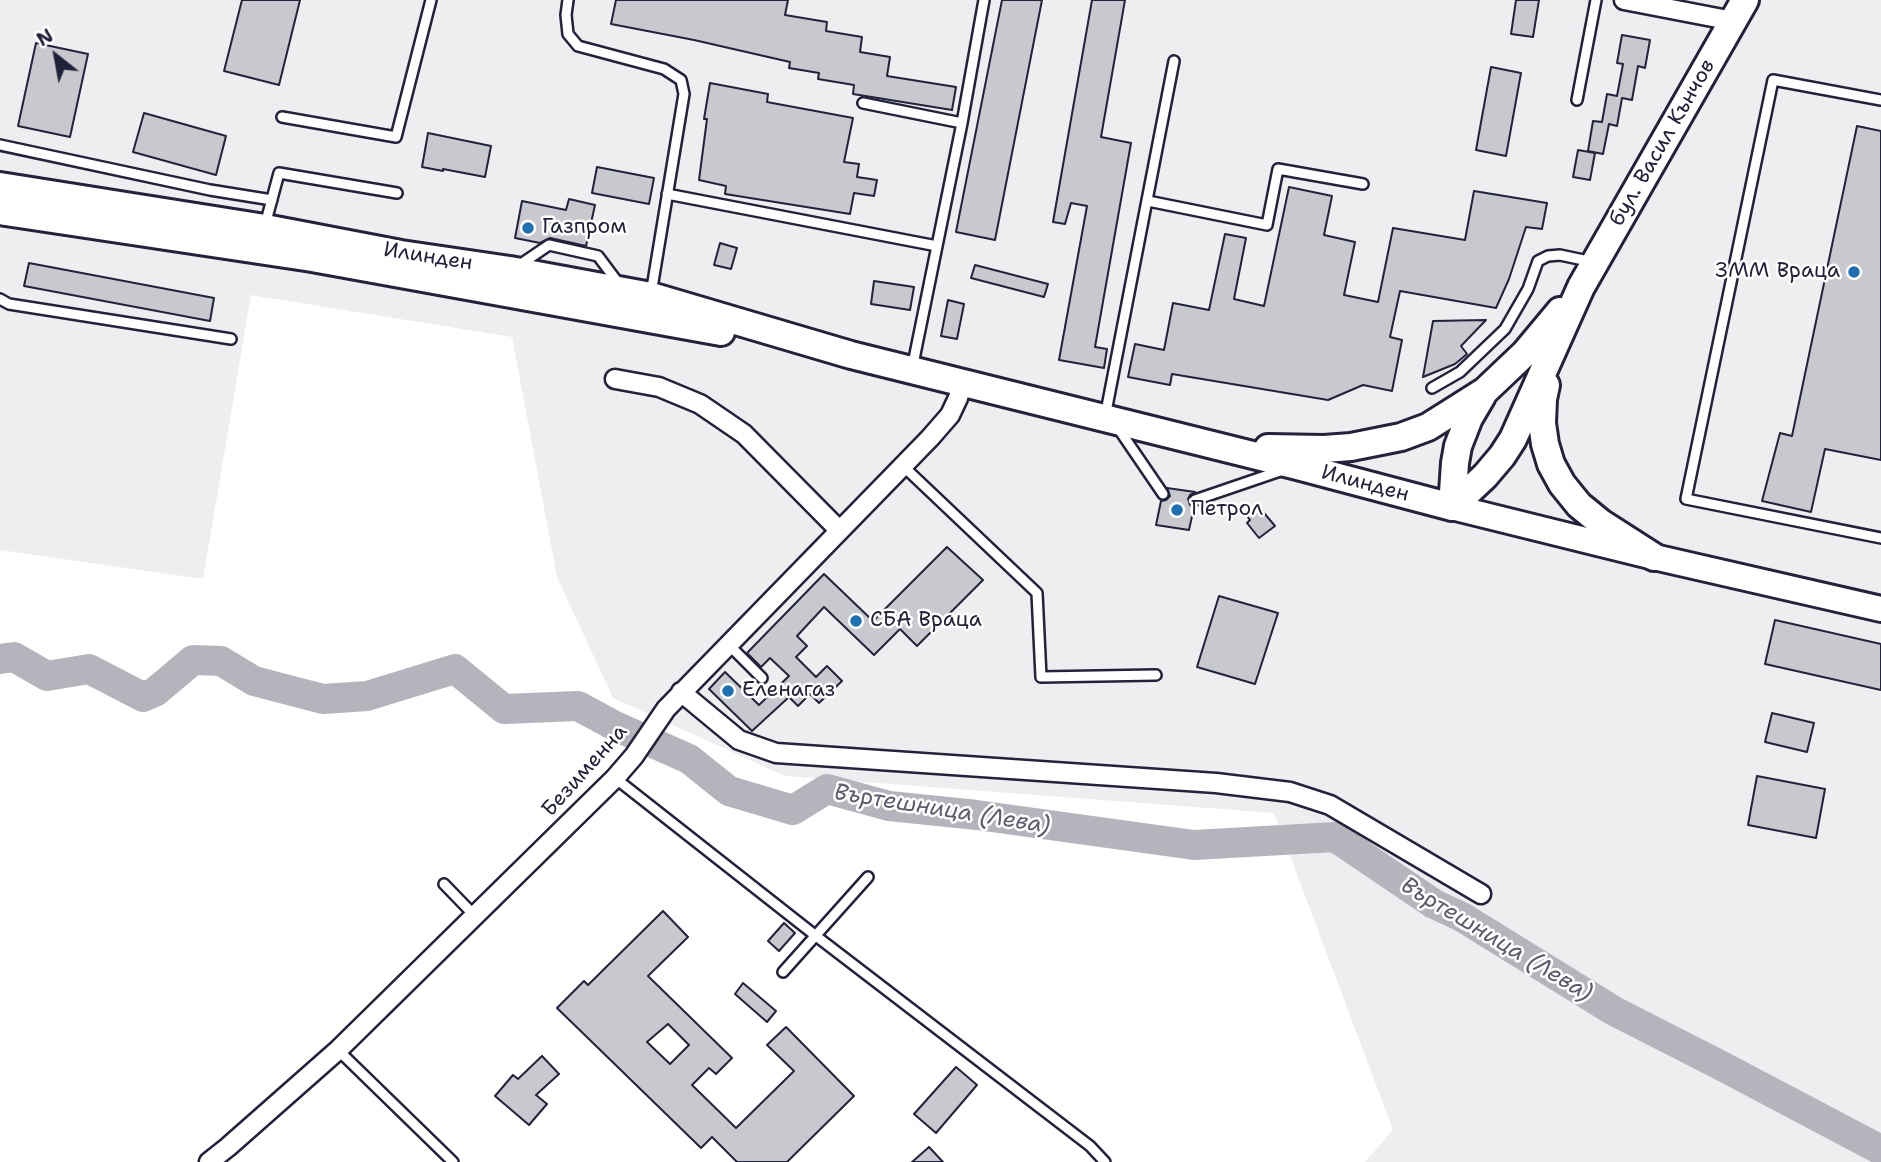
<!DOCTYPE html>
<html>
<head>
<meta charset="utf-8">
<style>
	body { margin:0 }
	#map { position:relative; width:1881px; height:1162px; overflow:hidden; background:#fff; font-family:"Shantell Sans",sans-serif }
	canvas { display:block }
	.north { position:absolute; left:21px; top:21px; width:70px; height:70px; -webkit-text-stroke:5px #fff; paint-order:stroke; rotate:329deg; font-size:19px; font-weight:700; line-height:28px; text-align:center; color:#22223b }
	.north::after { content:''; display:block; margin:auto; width:24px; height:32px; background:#22223b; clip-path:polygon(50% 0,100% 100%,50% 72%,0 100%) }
</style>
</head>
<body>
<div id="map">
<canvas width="1881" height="1162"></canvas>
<div class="north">N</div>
</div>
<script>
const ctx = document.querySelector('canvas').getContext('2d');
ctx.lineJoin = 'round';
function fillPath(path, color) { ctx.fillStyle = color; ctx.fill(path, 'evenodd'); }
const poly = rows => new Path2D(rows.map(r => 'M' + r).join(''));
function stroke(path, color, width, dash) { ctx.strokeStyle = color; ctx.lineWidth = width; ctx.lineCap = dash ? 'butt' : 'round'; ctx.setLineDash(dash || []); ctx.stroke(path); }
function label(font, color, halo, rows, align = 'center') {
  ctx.font = font + ' "Shantell Sans",sans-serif'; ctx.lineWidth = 5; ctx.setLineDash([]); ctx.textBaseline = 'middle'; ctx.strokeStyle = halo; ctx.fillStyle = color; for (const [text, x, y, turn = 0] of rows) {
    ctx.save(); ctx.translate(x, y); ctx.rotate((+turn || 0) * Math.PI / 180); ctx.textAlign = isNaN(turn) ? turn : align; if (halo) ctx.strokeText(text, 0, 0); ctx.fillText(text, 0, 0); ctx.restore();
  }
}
fillPath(poly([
	[0,0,1881,0,1881,1162,1365,1162,1393,1130,1274,813,785,776,613,698,557,577,512,337,251,295,203,579,0,550]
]), '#eeeef1');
stroke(poly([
	[0,659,14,657,47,676,89,669,143,697,155,692,193,660,221,661,254,681,323,699,367,696,455,669,504,709,578,706,615,726,689,759,729,791,793,810,827,789,889,806,977,815,1194,845,1335,837,1434,904,1462,917,1614,1011,1718,1064,1881,1150]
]), '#b4b4bc', 30);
const building = poly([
	[242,0,300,0,279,85,224,71,242,0],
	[616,0,788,0,785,15,827,22,826,31,862,37,860,52,890,57,887,76,956,87,952,110,853,94,854,85,818,79,819,73,789,68,790,62,694,40,611,24,616,0],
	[1002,0,1042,0,995,240,956,232,1002,0],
	[1092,0,1125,0,1101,137,1131,143,1095,347,1107,349,1104,368,1059,360,1087,206,1071,203,1065,224,1053,222,1092,0],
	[1516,0,1539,0,1533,37,1511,34,1516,0],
	[1622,35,1650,40,1645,68,1638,66,1632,100,1622,98,1617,126,1609,124,1603,154,1588,151,1593,121,1602,122,1607,94,1617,96,1623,64,1617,63,1622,35],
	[36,43,88,54,70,137,18,126,36,43],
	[1491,67,1521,73,1506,156,1476,150,1491,67],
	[710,83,768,94,767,102,853,118,844,162,859,164,857,177,877,180,874,196,854,193,850,214,725,194,726,186,699,180,707,119,704,119,710,83],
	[144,113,226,136,216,175,133,152,144,113],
	[1857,126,1881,131,1881,460,1825,449,1811,512,1762,501,1780,433,1792,436,1857,126],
	[428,133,491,146,485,177,443,169,443,171,422,167,428,133],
	[1578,150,1595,153,1590,180,1573,177,1578,150],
	[597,167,654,178,649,204,592,193,597,167],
	[1289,187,1332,196,1324,235,1355,242,1344,295,1378,302,1393,228,1465,240,1474,191,1547,203,1542,229,1526,227,1509,279,1496,308,1400,291,1390,337,1402,340,1392,391,1363,385,1328,400,1172,374,1170,385,1128,377,1135,344,1164,350,1173,303,1209,310,1225,234,1246,238,1234,299,1264,306,1289,187],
	[569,199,595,205,586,246,550,238,540,243,515,238,522,201,566,210,569,199],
	[720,243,737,248,731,269,714,265,720,243],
	[29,263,214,298,210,321,24,286,29,263],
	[975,265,1048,284,1044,297,971,278,975,265],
	[874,281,914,287,910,310,871,304,874,281],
	[948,300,964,304,957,339,941,336,948,300],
	[1486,320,1461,346,1467,354,1455,364,1423,377,1433,321,1486,320],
	[1167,488,1195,492,1190,495,1188,499,1190,505,1194,507,1189,530,1156,525,1161,501,1166,500,1170,496,1167,488],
	[1259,507,1275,526,1259,538,1247,523,1250,520,1247,516,1259,507],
	[947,547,983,580,917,646,900,629,874,655,824,607,797,636,807,646,796,657,816,677,827,666,842,681,819,703,810,694,798,706,789,697,752,731,709,689,725,672,759,705,789,676,770,658,761,667,747,653,824,574,873,621,947,547],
	[1219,596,1278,613,1255,684,1197,667,1219,596],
	[1775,620,1881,644,1881,690,1765,664,1775,620],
	[1772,713,1814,723,1807,752,1765,742,1772,713],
	[1757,776,1825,789,1816,838,1748,825,1757,776],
	[663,911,688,937,648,976,732,1058,716,1074,709,1068,692,1085,736,1128,794,1071,767,1045,786,1027,854,1096,787,1162,737,1162,712,1137,701,1148,557,1008,584,981,588,985,663,911],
	[668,1024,689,1045,670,1064,647,1042,668,1024],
	[784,923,795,933,779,951,768,941,784,923],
	[743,983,776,1011,767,1022,735,994,743,983],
	[542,1056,559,1074,536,1095,547,1104,529,1125,495,1096,513,1075,518,1079,542,1056],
	[956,1067,977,1085,936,1133,914,1114,956,1067],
	[929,1147,943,1162,912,1162,929,1147]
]);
fillPath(building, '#c8c8cf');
stroke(building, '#22223b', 2);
const lane = poly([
	[568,0,566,15,568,34,578,46,664,69,681,80,684,94,651,294],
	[1577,100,1596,0],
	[1881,100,1773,80,1686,499,1881,538],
	[863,103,962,123],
	[282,117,396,137,431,0],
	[0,145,210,190,272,200],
	[667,194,937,246],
	[1148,201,1267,225,1278,169,1363,184],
	[265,225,279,173,397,193],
	[518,266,549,245,598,256,619,284],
	[0,299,9,304,231,339],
	[912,369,962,123,984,0],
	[1432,388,1460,372,1505,329,1528,289,1538,261,1548,256,1560,255,1593,262],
	[1105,417,1174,61],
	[1118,428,1163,494],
	[902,465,1037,593,1041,677,1156,675],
	[1195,500,1283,470],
	[729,645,762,678],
	[615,778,816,936,1090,1146,1105,1162],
	[444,884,475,916],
	[783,972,868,877],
	[338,1050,453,1162]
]);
const street = poly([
	[1624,0,1733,21],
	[615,379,659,387,700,404,744,434,839,530],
	[681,692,739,740,776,753,1216,783,1290,792,1330,805,1481,894],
	[209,1162,228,1147,338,1050,615,778,634,756,666,709,930,438,950,415,958,398,962,383]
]);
const secondary = poly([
	[1452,507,1654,557,1881,609]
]);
const primary = poly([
	[0,186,265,228,401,254,510,270,651,296,851,355,1297,466,1452,507],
	[0,211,312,258,721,332],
	[1546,385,1543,399,1542,423,1545,444,1551,464,1562,484,1579,505,1601,523,1654,557],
	[1268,448,1324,449,1351,447,1401,437,1428,427,1485,391,1525,353,1560,311],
	[1452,507,1485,476,1502,456,1513,439,1581,287,1745,0],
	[1452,507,1455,463,1458,446,1469,418,1482,396]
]);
stroke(lane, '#22223b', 14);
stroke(street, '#22223b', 23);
stroke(secondary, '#22223b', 30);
stroke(primary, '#22223b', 32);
stroke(lane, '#fff', 9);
stroke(street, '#fff', 18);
stroke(secondary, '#fff', 24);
stroke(primary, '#fff', 26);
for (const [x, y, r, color] of [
	[528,228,7,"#1f6fb2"],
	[1854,272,7,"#1f6fb2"],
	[1177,510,7,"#1f6fb2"],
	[856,621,7,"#1f6fb2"],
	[728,691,7,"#1f6fb2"]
]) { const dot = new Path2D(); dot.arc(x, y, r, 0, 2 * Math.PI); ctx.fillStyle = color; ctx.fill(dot); stroke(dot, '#fff', 2.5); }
label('21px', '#22223b', '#fff', [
	["бул. Васил Кънчов",1663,143,-60],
	["Илинден",428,257,9],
	["Илинден",1365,484,15],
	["Безименна",585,771,-48]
]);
label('21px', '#22223b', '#fff', [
	["Газпром",542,228],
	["ЗММ Враца",1840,272,"right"],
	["Петрол",1191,510],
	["СБА Враца",870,621],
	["Еленагаз",742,691]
], 'left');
label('italic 23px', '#5c5c6f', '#fff', [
	["Въртешница (Лева)",942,810,9],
	["Въртешница (Лева)",1496,940,31]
]);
</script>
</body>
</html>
